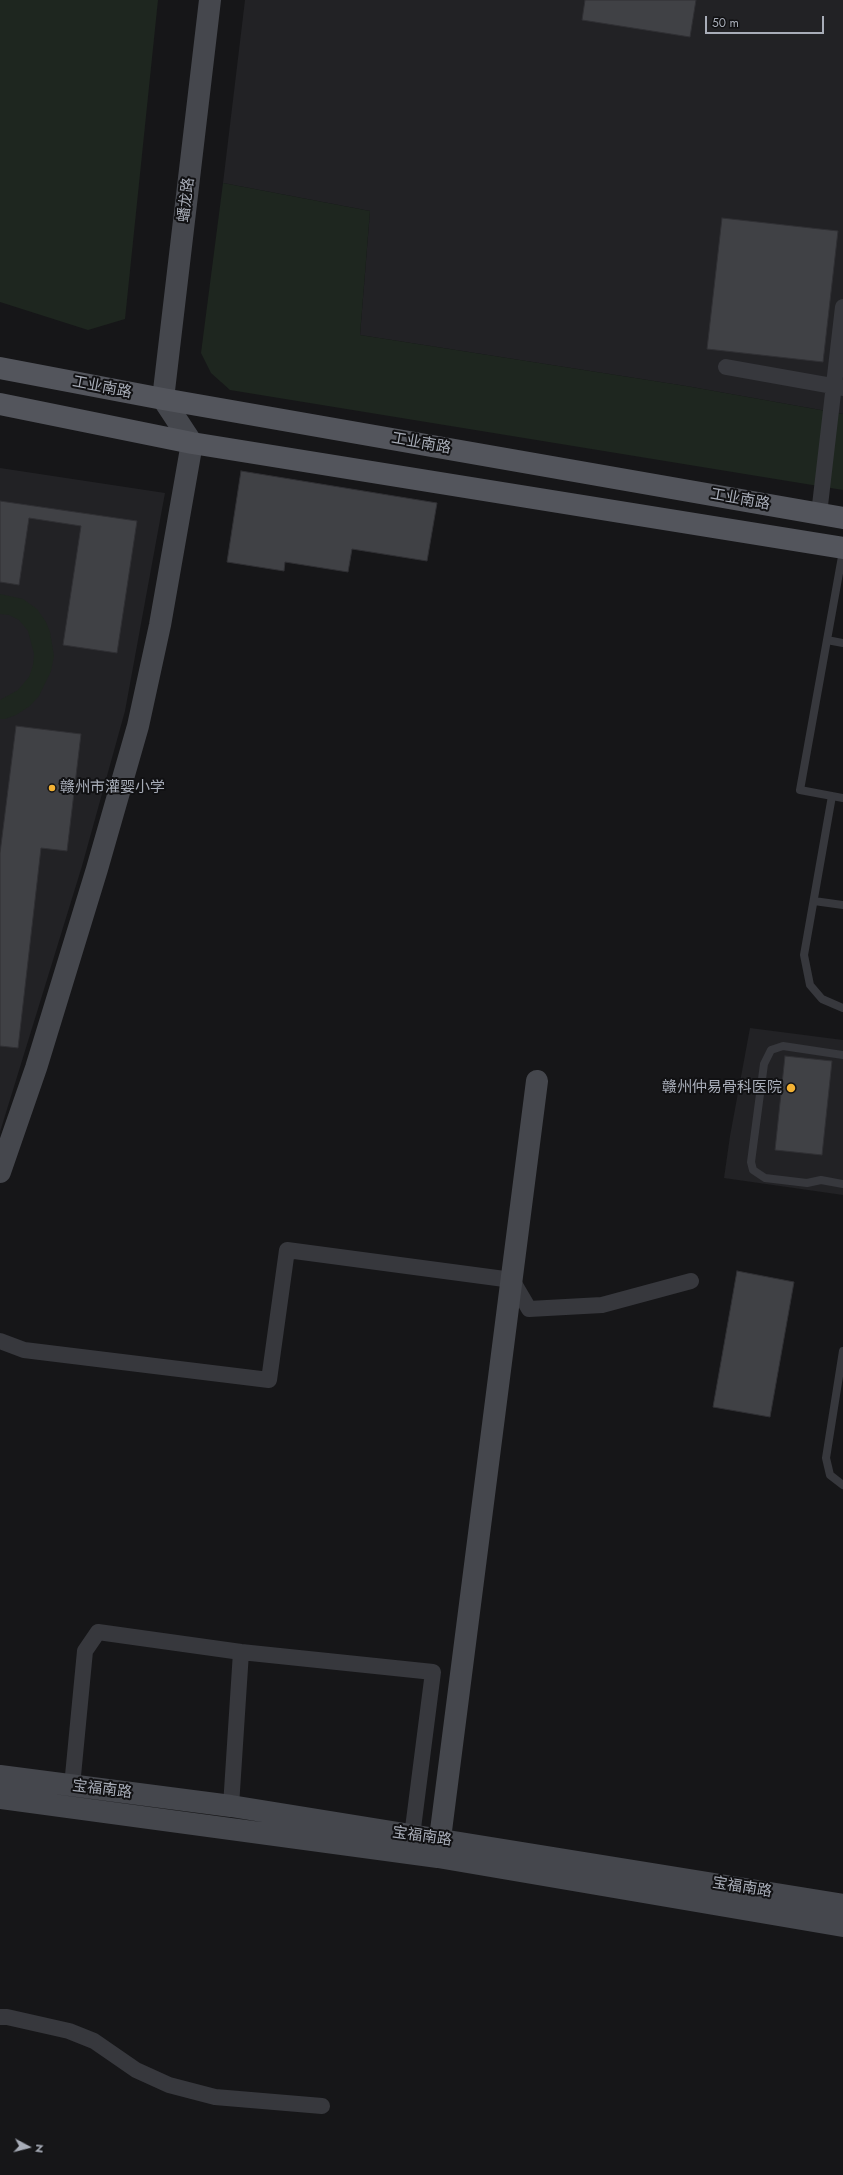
<!DOCTYPE html>
<html>
<head>
<meta charset="utf-8">
<style>
	body { margin:0 }
	#map { position:relative; width:843px; height:2175px; overflow:hidden; background:#161618; font-family:Jost,sans-serif }
	canvas { display:block }
	.north { position:absolute; left:8px; top:2127px; width:40px; height:40px; -webkit-text-stroke:3px #111113; paint-order:stroke; rotate:97deg; font-size:11px; font-weight:700; line-height:16px; text-align:center; color:#a8adb8 }
	.north::after { content:''; display:block; margin:auto; width:14px; height:18px; background:#a8adb8; clip-path:polygon(50% 0,100% 100%,50% 72%,0 100%) }
	.scale { position:absolute; left:705px; top:16px; width:119px; height:18px; box-sizing:border-box; border:2px solid #a8adb8; border-top:0; padding-left:5px; font-size:12px; line-height:14px; white-space:nowrap; color:#a8adb8; -webkit-text-stroke:3px #111113; paint-order:stroke }
</style>
</head>
<body>
<div id="map">
<canvas width="843" height="2175"></canvas>
<div class="north">N</div>
<div class="scale">50 m</div>
</div>
<script>
const ctx = document.querySelector('canvas').getContext('2d');
ctx.lineJoin = 'round';
function fillPath(path, color) { ctx.fillStyle = color; ctx.fill(path, 'evenodd'); }
const poly = rows => new Path2D(rows.map(r => 'M' + r).join(''));
function stroke(path, color, width, dash) { ctx.strokeStyle = color; ctx.lineWidth = width; ctx.lineCap = dash ? 'butt' : 'round'; ctx.setLineDash(dash || []); ctx.stroke(path); }
function label(font, color, halo, rows, align = 'center') {
  ctx.font = font + ' Jost,"Noto Sans SC",sans-serif'; ctx.lineWidth = 4; ctx.setLineDash([]); ctx.textBaseline = 'middle'; ctx.strokeStyle = halo; ctx.fillStyle = color; for (const [text, x, y, turn = 0] of rows) {
    ctx.save(); ctx.translate(x, y); ctx.rotate((+turn || 0) * Math.PI / 180); ctx.textAlign = isNaN(turn) ? turn : align; if (halo) ctx.strokeText(text, 0, 0); ctx.fillText(text, 0, 0); ctx.restore();
  }
}
fillPath(poly([
	[245,0,843,0,843,414,686,386,360,335,370,211,223,183],
	[0,468,165,493,125,711,82,866,0,1132],
	[750,1028,843,1040,843,1195,724,1178,730,1136]
]), '#222225');
fillPath(poly([
	[0,0,158,0,125,319,88,330,0,302],
	[223,183,370,211,360,335,686,386,843,414,843,490,230,390,211,373,201,353],
	[0,594,23,599,37,609,46,622,50,632,54,656,51,671,39,696,30,706,16,715,5,719,0,719,0,700,18,690,29,677,33,665,34,654,28,631,19,620,9,615,0,614]
]), '#1e261f');
const building = poly([
	[585,0,696,0,690,37,582,20,585,0],
	[722,218,838,231,823,362,707,349,722,218],
	[241,471,437,503,427,561,352,549,348,572,285,562,284,571,227,562,241,471],
	[0,501,137,521,117,653,63,645,81,526,29,518,19,585,0,582,0,501],
	[16,726,81,734,67,851,41,848,18,1048,0,1046,0,853,16,726],
	[785,1056,832,1061,822,1155,775,1150,785,1056],
	[737,1271,794,1282,770,1417,713,1407,737,1271]
]);
fillPath(building, '#404145');
stroke(building, '#303034', 1);
stroke(poly([
	[843,551,800,790,843,798],
	[827,640,843,643],
	[832,796,804,955,810,985,822,999,843,1008],
	[814,901,843,905],
	[843,1055,783,1046,771,1050,764,1064,751,1162,753,1170,765,1178,807,1183,821,1180,843,1184],
	[843,1351,826,1458,830,1475,843,1485]
]), '#37383d', 8);
stroke(poly([
	[726,367,843,388],
	[819,514,843,307],
	[0,1341,24,1350,269,1380,287,1250,512,1280,529,1309,602,1305,691,1281],
	[72,1786,85,1651,98,1632,241,1652,433,1672,412,1836],
	[231,1806,241,1652],
	[0,2017,7,2017,69,2031,94,2041,136,2070,169,2085,215,2097,322,2106]
]), '#37383d', 16);
stroke(poly([
	[0,1172,36,1068,97,869,138,726,160,625,192,443,163,399,210,0],
	[0,1776,231,1806,843,1905],
	[0,1798,438,1857,843,1926],
	[438,1854,537,1081]
]), '#45474d', 22);
stroke(poly([
	[0,368,163,399,843,518],
	[0,404,192,443,843,548]
]), '#53555c', 22);
for (const [x, y, r, color] of [
	[52,788,4,"#f2b134"],
	[791,1088,5,"#f2b134"]
]) { const dot = new Path2D(); dot.arc(x, y, r, 0, 2 * Math.PI); ctx.fillStyle = color; ctx.fill(dot); stroke(dot, '#111113', 1.5); }
label('15px', '#a8adb8', '#111113', [
	["蟠龙路",187,200,-83],
	["工业南路",102,388,11],
	["工业南路",421,444,10],
	["工业南路",740,500,10],
	["宝福南路",102,1790,7],
	["宝福南路",422,1837,8],
	["宝福南路",742,1888,9]
]);
label('15px', '#a8adb8', '#111113', [
	["赣州市灌婴小学",60,788],
	["赣州仲易骨科医院",782,1088,"right"]
], 'left');
</script>
</body>
</html>
